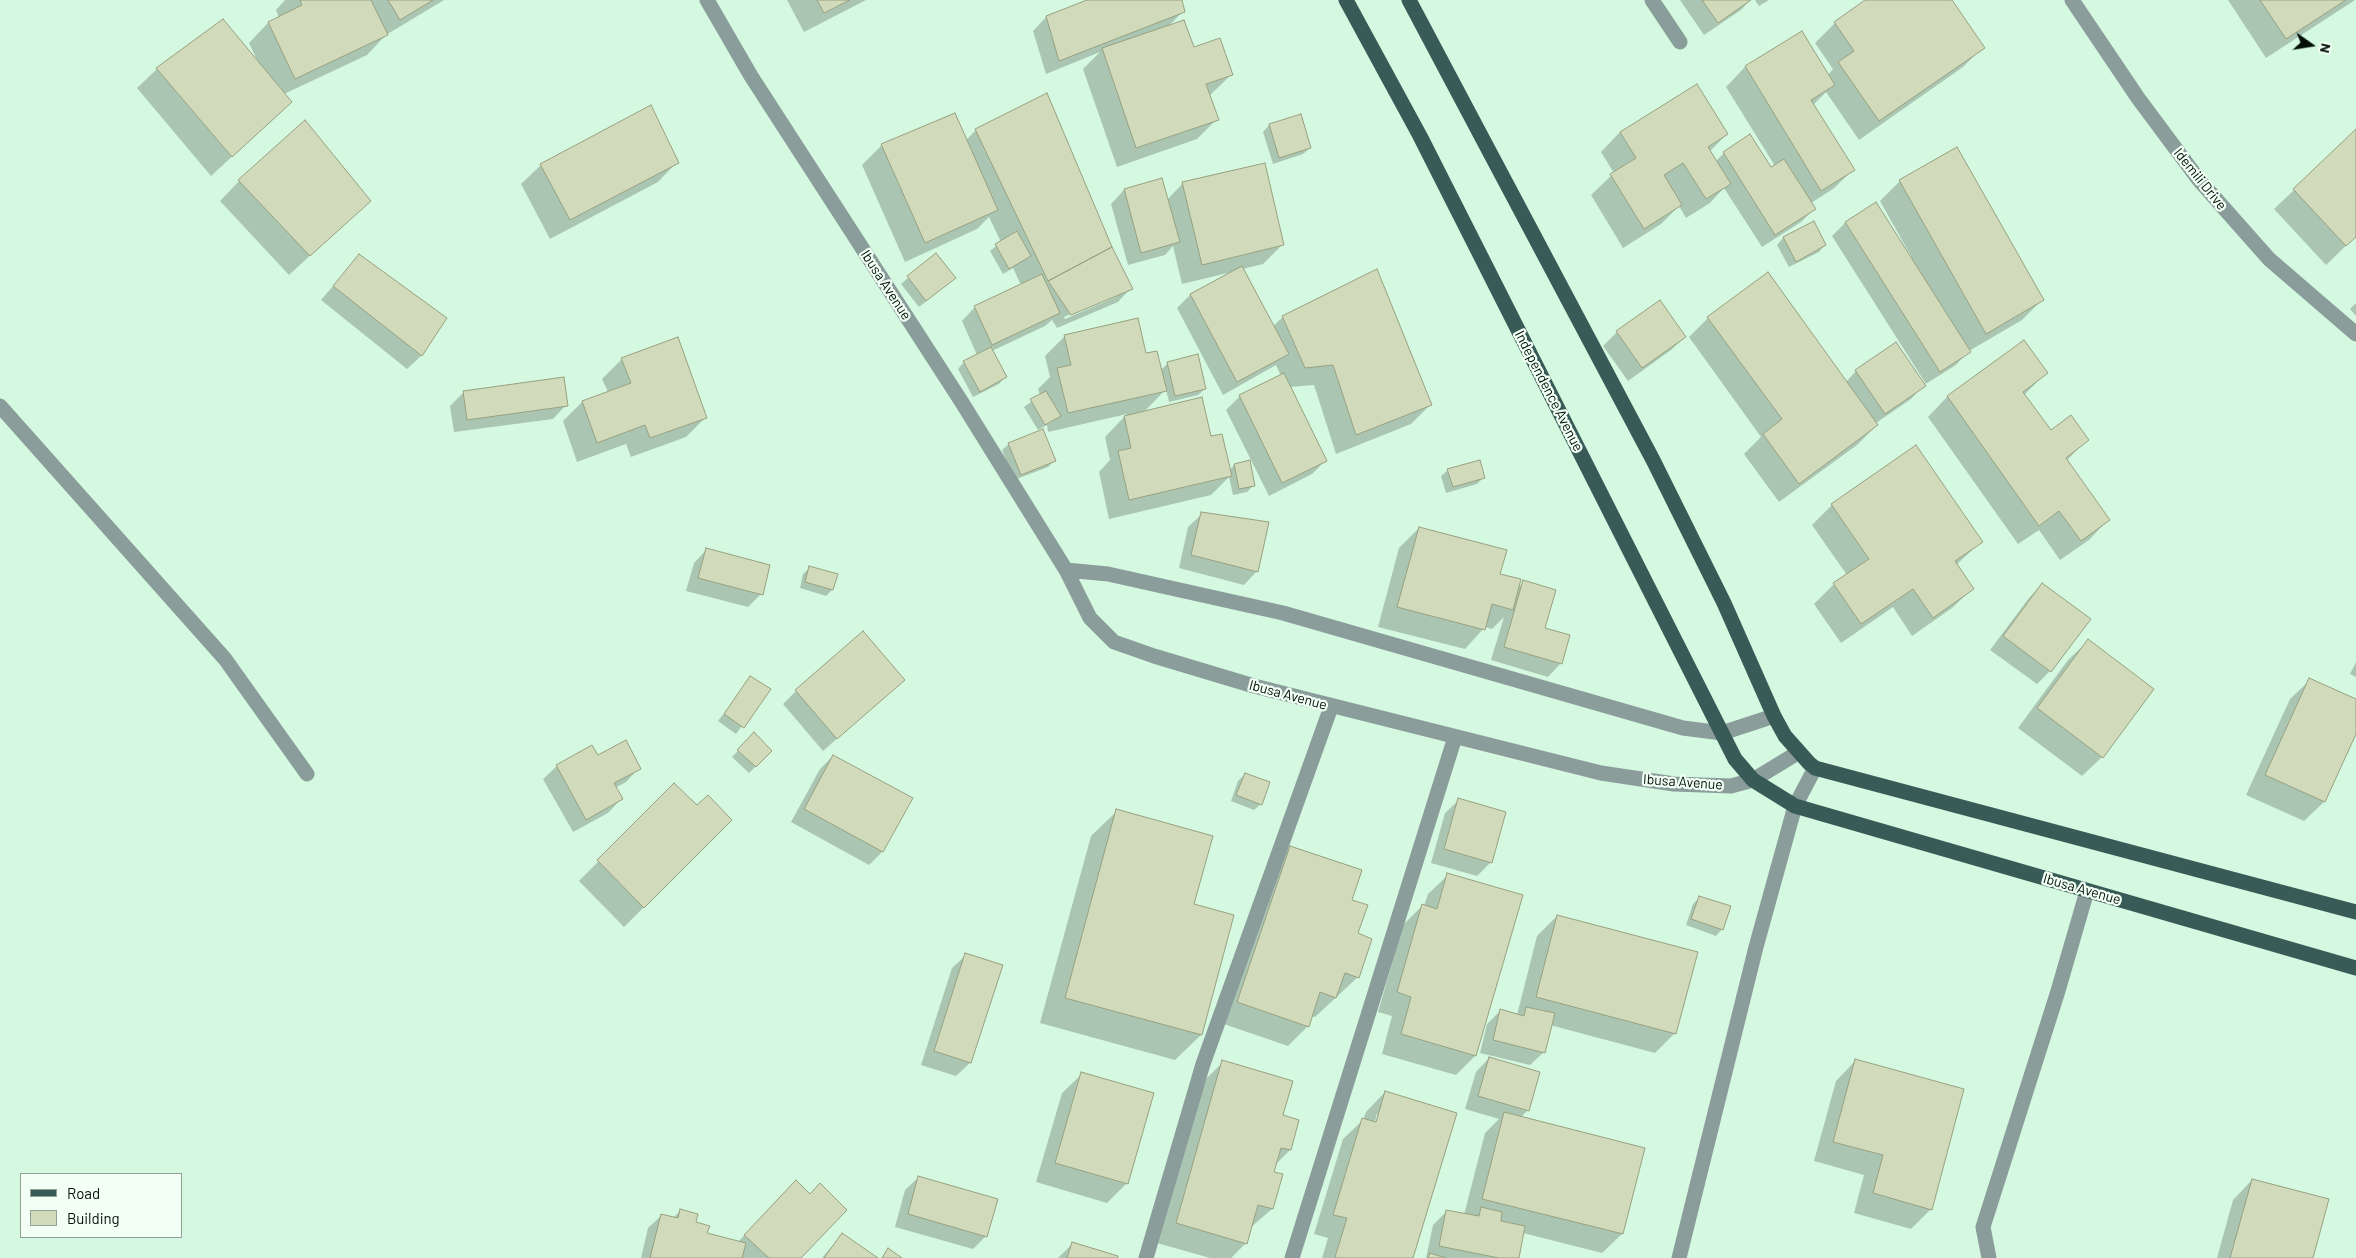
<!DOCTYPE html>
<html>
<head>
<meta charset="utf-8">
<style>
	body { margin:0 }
	#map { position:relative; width:2356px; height:1258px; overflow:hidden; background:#d5f8e0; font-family:Barlow,sans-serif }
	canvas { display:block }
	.legend { position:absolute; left:20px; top:1173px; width:162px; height:65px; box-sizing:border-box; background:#f1fff5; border:1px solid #939f97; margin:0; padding:6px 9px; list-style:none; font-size:15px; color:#051009 }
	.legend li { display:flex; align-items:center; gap:10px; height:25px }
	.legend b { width:25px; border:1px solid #939f97 }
	.north { position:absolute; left:2286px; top:20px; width:50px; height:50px; -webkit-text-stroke:4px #f1fff5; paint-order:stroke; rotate:103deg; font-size:14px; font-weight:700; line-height:20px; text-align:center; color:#051009 }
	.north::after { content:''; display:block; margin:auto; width:18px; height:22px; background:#051009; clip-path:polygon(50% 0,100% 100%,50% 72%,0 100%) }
</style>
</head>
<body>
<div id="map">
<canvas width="2356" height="1258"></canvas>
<ul class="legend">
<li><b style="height:6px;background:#385b58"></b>Road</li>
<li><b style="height:14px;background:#d1dbbb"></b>Building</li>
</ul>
<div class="north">N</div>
</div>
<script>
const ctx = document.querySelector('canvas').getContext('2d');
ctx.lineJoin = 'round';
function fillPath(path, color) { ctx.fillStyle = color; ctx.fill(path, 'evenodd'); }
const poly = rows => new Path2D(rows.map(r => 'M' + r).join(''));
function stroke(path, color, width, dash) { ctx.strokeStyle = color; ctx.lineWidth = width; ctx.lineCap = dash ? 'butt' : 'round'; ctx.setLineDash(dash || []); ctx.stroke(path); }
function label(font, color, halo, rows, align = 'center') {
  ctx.font = font + ' Barlow,sans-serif'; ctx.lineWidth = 4.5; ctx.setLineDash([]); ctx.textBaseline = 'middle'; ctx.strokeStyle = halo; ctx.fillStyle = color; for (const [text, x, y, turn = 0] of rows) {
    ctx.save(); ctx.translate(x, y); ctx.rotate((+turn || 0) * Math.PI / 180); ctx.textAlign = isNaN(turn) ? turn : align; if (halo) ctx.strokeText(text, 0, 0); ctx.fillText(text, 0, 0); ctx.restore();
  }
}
fillPath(poly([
	[285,0,444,0,386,35,367,55,284,94,291,102,211,176,137,88,157,69,257,60,249,43,268,23,279,18,276,10],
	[787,0,866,0,804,32],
	[1091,0,1180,0,1183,11,1168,27,1193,49,1231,75,1209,96,1217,119,1197,139,1117,167,1083,69,1100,52,1046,74,1033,31,1046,17],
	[1680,0,1750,0,1741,10,1704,35],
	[1755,0,1769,0,1759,6],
	[1867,0,1950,0,1983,47,1963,67,1859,140,1826,92,1813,105,1853,170,1833,189,1811,203,1814,209,1801,222,1762,247,1724,188,1710,203,1686,218,1679,206,1661,224,1623,248,1591,195,1614,173,1601,152,1620,132,1727,134,1710,151,1716,161,1724,153,1771,169,1775,166,1726,87,1745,67,1802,32,1828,75,1833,69,1815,43,1835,23],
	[2228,0,2355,0,2266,58],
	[1300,116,1310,148,1303,154,1273,164,1263,132,1269,125],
	[976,130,1111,247,1131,288,1118,302,1057,328,1052,320,1045,326,992,351,1005,377,999,384,973,397,958,369,964,362,977,355,962,321,975,307,1021,285,1013,268,1003,274,990,251,1001,242,989,217,977,229,905,262,862,165,882,145,966,140],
	[1116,294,1116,297,1065,319,1064,317],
	[2356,131,2356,236,2326,265,2274,209],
	[677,162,658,182,550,239,521,184,541,165],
	[1161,180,1167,200,1183,183,1283,244,1263,264,1243,269,1273,326,1283,317,1431,404,1411,424,1336,454,1314,385,1290,387,1326,460,1312,474,1269,496,1226,410,1240,396,1281,376,1276,365,1223,395,1177,308,1190,295,1232,272,1182,284,1173,246,1165,255,1128,265,1111,204,1124,190],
	[239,181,369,201,289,275,220,201],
	[1900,181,2042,300,2022,320,1969,351,1956,365,1924,385,1911,399,1876,423,1877,425,1857,445,1779,502,1744,454,1761,437,1689,337,1708,318,1846,382,1856,371,1926,384,1832,236,1845,223,1875,204,1911,259,1912,258,1880,201],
	[1813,222,1825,245,1819,252,1789,267,1777,245,1783,238],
	[936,254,948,284,919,307,901,284],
	[359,256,445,319,421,356,407,369,321,300],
	[1660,302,1685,337,1671,350,1628,381,1603,346,1617,332],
	[2356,303,2356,316,2350,309],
	[1065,336,1145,355,1161,370,1168,363,1205,389,1198,395,1169,402,1166,389,1143,413,1210,437,1230,470,1234,465,1254,485,1247,492,1233,495,1229,477,1211,495,1109,519,1099,472,1110,460,1105,437,1127,414,1048,432,1047,425,1038,430,1024,407,1040,395,1038,389,1050,377,1045,356],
	[2024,342,2046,373,2024,395,2051,431,2087,440,2066,461,2108,520,2089,540,2060,560,2039,530,2018,544,1928,417,1947,397],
	[622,359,705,418,686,437,631,457,626,444,577,462,563,421,582,402,608,392,602,379],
	[464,392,566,405,553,419,454,432,450,406],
	[1009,444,1054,461,1048,467,1014,480,1002,450],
	[1448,470,1483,478,1477,484,1446,493,1441,476],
	[1832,505,1981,542,1956,565,1972,589,1952,608,1912,636,1893,607,1841,643,1814,604,1834,584,1847,575,1812,525],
	[1202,514,1257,571,1244,585,1179,568,1188,527],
	[1419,528,1499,574,1518,588,1524,582,1543,628,1561,663,1548,677,1491,660,1504,617,1492,629,1485,627,1465,649,1378,627,1399,548],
	[707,549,761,594,748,607,686,591,694,563],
	[810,568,832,590,826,596,800,588,803,574],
	[2042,584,2050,671,2037,684,1990,650,2029,598],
	[2088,641,2102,757,2082,776,2018,728,2068,660],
	[2356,662,2356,677,2350,674],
	[751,678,769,690,736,734,718,721],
	[903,680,823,751,783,704,796,691],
	[2310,680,2356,701,2356,731,2324,802,2304,821,2246,795,2290,699],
	[754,734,771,751,749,773,732,757],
	[833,756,882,852,869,865,791,822,820,769],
	[597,757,639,768,626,782,615,788,621,799,608,813,573,832,543,779,557,766],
	[1245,774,1261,804,1254,810,1231,801,1238,781],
	[674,785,697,807,731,820,624,927,579,881],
	[1459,800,1491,862,1477,876,1431,863,1445,813],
	[1117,811,1193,905,1201,1035,1175,1060,1040,1023,1091,836],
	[1290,847,1351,900,1356,934,1358,977,1315,1017,1311,1016,1308,1026,1288,1046,1218,1022,1271,867],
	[1448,875,1475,1056,1456,1075,1382,1054,1392,1016,1378,1012,1403,925,1423,905,1424,906,1428,894],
	[1699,898,1722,929,1716,936,1686,925,1693,904],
	[1557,916,1675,1033,1655,1053,1550,1025,1544,1052,1530,1065,1480,1053,1487,1024,1500,1011,1517,1015,1537,936],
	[966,955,1001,966,970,1063,956,1076,921,1065,952,968],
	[1489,1058,1528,1110,1520,1118,1644,1149,1622,1234,1602,1253,1523,1233,1518,1258,1426,1258,1433,1225,1447,1211,1464,1215,1485,1133,1499,1119,1465,1109,1476,1072],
	[1855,1061,1931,1209,1911,1229,1854,1213,1864,1175,1814,1161,1836,1081],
	[1223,1062,1282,1116,1298,1121,1290,1150,1275,1165,1273,1173,1272,1209,1250,1228,1246,1243,1231,1258,1210,1258,1157,1243,1203,1082],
	[1082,1074,1127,1183,1107,1203,1036,1182,1062,1093],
	[1385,1092,1412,1258,1322,1258,1328,1238,1314,1234,1343,1139,1363,1120,1366,1112],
	[1377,1114,1380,1114,1375,1129,1373,1128],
	[919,1177,986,1236,973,1249,895,1227,905,1190],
	[2252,1180,2311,1258,2217,1258,2233,1200],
	[782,1195,810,1195,799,1258,641,1258,648,1228,662,1215,673,1218,681,1210,706,1234,738,1242],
	[842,1234,876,1258,822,1258],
	[1072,1244,1117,1258,1058,1258]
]), '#0003');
const building = poly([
	[300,0,371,0,388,35,295,79,268,22,302,5,300,0],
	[388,0,433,0,400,20,388,0],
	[817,0,850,0,824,13,817,0],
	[1087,0,1182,0,1185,12,1059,61,1046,16,1087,0],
	[1702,0,1751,0,1718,23,1702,0],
	[1865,0,1952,0,1985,48,1879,121,1838,62,1854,51,1834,22,1865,0],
	[2260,0,2346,0,2286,39,2260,0],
	[223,19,292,102,232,157,156,68,223,19],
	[1184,20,1194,47,1220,38,1233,75,1206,84,1219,120,1136,148,1102,48,1184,20],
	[1802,31,1835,85,1811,100,1855,170,1821,191,1745,66,1802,31],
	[1697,84,1728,134,1708,147,1731,184,1706,199,1683,163,1664,175,1682,205,1644,229,1610,174,1636,158,1620,132,1697,84],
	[1047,93,1112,247,1048,281,975,129,1047,93],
	[651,105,679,163,570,220,540,164,651,105],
	[955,113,998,210,925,243,881,144,955,113],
	[1301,114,1311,148,1279,158,1269,124,1301,114],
	[305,120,371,201,310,256,238,180,305,120],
	[2356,129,2356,237,2346,246,2293,189,2356,129],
	[1750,134,1771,167,1784,159,1816,209,1775,235,1723,152,1750,134],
	[1957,147,2044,300,1986,334,1899,180,1957,147],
	[1265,163,1284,245,1202,265,1182,182,1265,163],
	[1162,178,1180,242,1141,253,1124,189,1162,178],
	[1876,202,1971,352,1940,372,1845,222,1876,202],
	[1814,221,1826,245,1796,262,1783,237,1814,221],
	[1017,231,1031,256,1009,269,995,244,1017,231],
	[1112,247,1133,289,1071,315,1048,281,1112,247],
	[936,253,956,278,926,301,907,276,936,253],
	[359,254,447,318,422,356,333,286,359,254],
	[1242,266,1289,354,1237,382,1190,294,1242,266],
	[1377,269,1432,405,1356,435,1333,365,1305,368,1282,316,1377,269],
	[1768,272,1878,425,1799,484,1763,434,1782,419,1707,317,1768,272],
	[1042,274,1060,313,992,345,974,306,1042,274],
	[1660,300,1686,337,1642,368,1616,331,1660,300],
	[1138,318,1146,353,1157,351,1167,391,1068,413,1057,368,1071,365,1064,335,1138,318],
	[678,337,707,418,650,438,645,425,597,443,582,401,631,383,621,358,678,337],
	[2024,340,2048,373,2023,392,2051,430,2071,415,2089,440,2066,458,2110,520,2081,541,2059,511,2039,526,1947,396,2024,340],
	[1896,342,1926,386,1885,414,1855,370,1896,342],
	[991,347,1007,377,980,392,963,361,991,347],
	[1198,354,1206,389,1175,396,1167,362,1198,354],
	[1284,373,1327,461,1282,483,1239,395,1284,373],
	[564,377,568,406,467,420,463,391,564,377],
	[1046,391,1061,416,1045,425,1030,399,1046,391],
	[1202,397,1211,436,1222,434,1232,476,1129,500,1118,451,1131,448,1124,416,1202,397],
	[1043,429,1056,461,1021,475,1008,443,1043,429],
	[1916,445,1983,542,1955,561,1974,589,1933,618,1913,589,1861,624,1833,583,1869,559,1831,504,1916,445],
	[1250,460,1255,486,1239,489,1234,464,1250,460],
	[1480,460,1485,478,1453,487,1447,469,1480,460],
	[1201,512,1269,522,1258,572,1191,555,1201,512],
	[1419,527,1507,550,1500,574,1521,579,1513,610,1492,604,1485,630,1397,607,1419,527],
	[706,548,770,565,763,595,698,578,706,548],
	[809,566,838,574,833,590,805,582,809,566],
	[1523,580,1556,590,1545,628,1570,635,1562,664,1504,647,1523,580],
	[2042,583,2091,619,2051,672,2003,636,2042,583],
	[863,631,905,680,837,739,795,690,863,631],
	[2088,639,2154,689,2103,758,2037,708,2088,639],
	[750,676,771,689,744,728,724,714,750,676],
	[2309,678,2356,699,2356,734,2325,802,2265,775,2309,678],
	[754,732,772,751,756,767,737,750,754,732],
	[626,740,641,769,614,783,623,799,586,820,556,765,592,745,598,755,626,740],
	[833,755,913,798,883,852,804,809,833,755],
	[1245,773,1270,782,1262,805,1236,795,1245,773],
	[674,783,697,805,708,795,732,820,644,908,597,860,674,783],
	[1458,798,1506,812,1492,863,1444,849,1458,798],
	[1116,809,1213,836,1194,904,1234,915,1202,1035,1065,998,1116,809],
	[1290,846,1362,870,1352,900,1368,905,1358,933,1372,939,1359,978,1345,973,1336,998,1320,992,1309,1027,1237,1002,1290,846],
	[1447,873,1523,895,1476,1056,1401,1034,1411,997,1397,992,1422,904,1437,909,1447,873],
	[1699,896,1731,906,1723,930,1691,919,1699,896],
	[1557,915,1698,952,1676,1034,1536,997,1557,915],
	[965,953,1003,965,971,1063,934,1051,965,953],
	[1526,1007,1555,1013,1545,1053,1493,1040,1500,1009,1524,1016,1526,1007],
	[1489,1057,1540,1072,1529,1111,1478,1096,1489,1057],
	[1855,1059,1964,1089,1932,1210,1873,1193,1883,1155,1833,1142,1855,1059],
	[1222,1060,1293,1081,1283,1115,1299,1120,1291,1150,1281,1148,1274,1172,1283,1174,1273,1209,1258,1205,1247,1244,1176,1223,1222,1060],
	[1081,1072,1154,1093,1128,1184,1055,1163,1081,1072],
	[1385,1091,1457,1113,1413,1258,1337,1258,1335,1257,1347,1218,1333,1215,1362,1118,1376,1122,1385,1091],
	[1504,1112,1645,1148,1623,1234,1482,1199,1504,1112],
	[918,1176,998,1199,987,1237,908,1214,918,1176],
	[2252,1179,2329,1199,2313,1258,2230,1258,2252,1179],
	[796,1180,810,1194,820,1183,847,1210,801,1258,769,1258,744,1235,796,1180],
	[1481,1207,1502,1212,1501,1221,1525,1226,1519,1258,1499,1258,1439,1246,1446,1210,1479,1216,1481,1207],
	[680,1209,698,1214,696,1222,710,1226,707,1233,746,1243,742,1258,650,1258,661,1214,678,1218,680,1209],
	[842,1233,878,1258,824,1258,842,1233],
	[1072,1242,1118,1256,1118,1258,1067,1258,1072,1242],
	[888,1248,902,1258,882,1258,888,1248],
	[1430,1253,1446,1258,1428,1258,1430,1253]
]);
fillPath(building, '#d1dbbb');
stroke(building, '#97a07f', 1);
stroke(poly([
	[707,0,751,76,961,401,1066,570,1090,618,1114,642,1154,656,1254,686,1601,773,1674,784,1731,786,1753,780,1799,752],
	[1652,0,1680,42],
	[2072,0,2138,98,2199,180,2269,259,2356,334],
	[0,406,225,659,307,774],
	[1066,570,1108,574,1283,613,1683,728,1722,733,1774,716],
	[1146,1258,1203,1064,1331,707],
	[1292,1258,1455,737],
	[1679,1258,1756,947,1795,806,1815,768],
	[1989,1258,1983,1227,2058,991,2087,891]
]), '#8a9d9b', 15);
stroke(poly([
	[1346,0,1420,136,1735,759,1753,780,1795,806,2356,968],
	[1409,0,1653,460,1724,603,1774,716,1785,736,1809,763,1815,768,2356,912]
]), '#385b58', 15);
label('14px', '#051009', '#f1fff5', [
	["Idemili Drive",2200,179,51],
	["Ibusa Avenue",886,285,57],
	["Independence Avenue",1549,391,63],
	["Ibusa Avenue",1288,695,15],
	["Ibusa Avenue",1683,782,4],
	["Ibusa Avenue",2082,889,16]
]);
</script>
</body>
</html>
